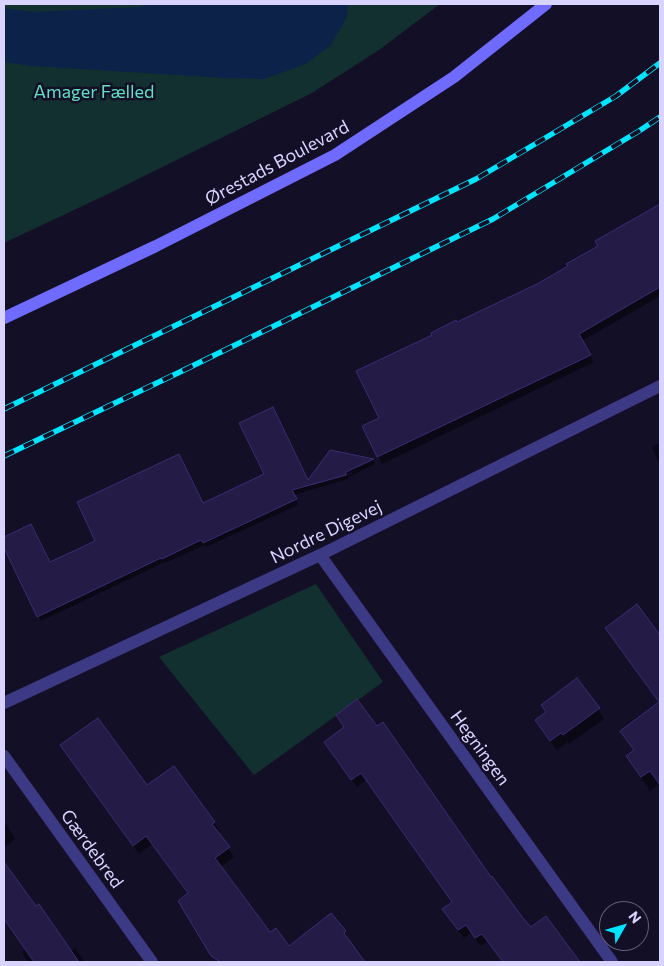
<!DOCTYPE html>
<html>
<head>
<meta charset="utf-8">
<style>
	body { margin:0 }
	#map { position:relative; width:664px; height:966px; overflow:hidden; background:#130f26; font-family:Commissioner,sans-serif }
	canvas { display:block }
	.frame { position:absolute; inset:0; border:5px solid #d9d4ff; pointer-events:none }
	.north { position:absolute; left:599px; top:901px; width:50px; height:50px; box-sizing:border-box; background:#130f26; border:1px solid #625e7d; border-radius:50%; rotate:52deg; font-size:14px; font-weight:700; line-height:20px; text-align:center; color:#d9d4ff }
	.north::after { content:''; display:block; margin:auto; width:18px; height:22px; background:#00e5ff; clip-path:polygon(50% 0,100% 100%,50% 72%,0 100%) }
</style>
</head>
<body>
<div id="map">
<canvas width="664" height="966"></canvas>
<div class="frame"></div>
<div class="north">N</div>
</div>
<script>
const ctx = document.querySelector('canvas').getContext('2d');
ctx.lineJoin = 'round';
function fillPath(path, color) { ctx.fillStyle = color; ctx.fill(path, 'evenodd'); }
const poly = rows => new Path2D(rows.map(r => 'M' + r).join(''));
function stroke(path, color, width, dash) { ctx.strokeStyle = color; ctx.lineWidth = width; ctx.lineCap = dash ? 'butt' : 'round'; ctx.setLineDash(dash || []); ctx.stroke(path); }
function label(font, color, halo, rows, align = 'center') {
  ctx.font = font + ' Commissioner,sans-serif'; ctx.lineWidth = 5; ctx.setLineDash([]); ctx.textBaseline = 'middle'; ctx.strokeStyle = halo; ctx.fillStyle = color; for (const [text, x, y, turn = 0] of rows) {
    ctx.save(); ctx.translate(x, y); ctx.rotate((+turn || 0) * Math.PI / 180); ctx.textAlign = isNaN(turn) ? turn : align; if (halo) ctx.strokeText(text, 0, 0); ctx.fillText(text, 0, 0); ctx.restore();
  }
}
fillPath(poly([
	[4,4,440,4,379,50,312,93,110,193,4,243],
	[316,584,383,682,254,775,159,657]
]), '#12302f');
fillPath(poly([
	[150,4,348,4,347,17,330,46,306,64,264,79,225,78,32,66,4,62,4,8,33,12,140,7]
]), '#0c2248');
fillPath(poly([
	[659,211,660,211,660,296,582,341,594,362,382,464,364,427,380,419,457,324,539,284],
	[660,443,660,465,652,447],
	[331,451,373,460,375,464,349,477,348,479,294,495,298,505,206,547,205,545,165,563,165,562,41,621,4,545,4,538,31,526,50,564,203,504,308,482],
	[352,472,352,474,311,486,311,483],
	[637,606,660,637,660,783,650,791,636,770,628,756,635,752,622,731,660,703,615,642,607,628],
	[598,709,604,719,569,744,568,742,557,750,542,731,536,721],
	[326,742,490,879,530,929,546,918,578,962,503,962,488,941,481,946,471,933,464,938,449,918,453,903,366,780,357,787],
	[67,754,147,787,174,767,214,823,220,832,218,833,234,857,220,867,269,934,288,947,345,932,350,941,349,942,364,962,216,962,180,901,189,895,152,844,139,854],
	[4,821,15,839,4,848],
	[4,864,35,908,70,952,75,948,85,962,27,962,22,952,25,950,4,919]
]), '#0007');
const building = poly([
	[660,204,660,287,579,334,591,355,377,457,362,426,379,418,356,371,432,335,431,333,456,320,457,322,539,283,568,266,566,264,598,246,595,241,660,204],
	[273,407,308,480,330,450,374,459,346,472,346,475,292,490,297,499,203,543,201,540,162,559,161,558,37,617,4,548,4,537,31,524,50,562,95,541,77,502,179,454,203,503,264,474,239,423,273,407],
	[637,604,660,635,660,785,650,771,641,777,626,756,634,750,620,731,659,702,605,628,637,604],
	[577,678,600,708,563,735,561,733,550,741,535,720,546,712,541,705,577,678],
	[357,699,377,726,383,722,491,877,492,876,523,918,531,927,546,916,580,962,503,962,482,934,475,938,466,925,458,930,442,909,452,902,361,773,351,780,324,742,344,727,336,715,357,699],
	[98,718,147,785,174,766,215,822,212,824,230,847,215,858,270,932,276,928,289,946,331,913,346,931,344,933,365,962,220,962,211,956,178,901,188,893,146,836,133,846,60,745,98,718],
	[4,862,36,906,39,904,79,962,34,962,4,919,4,862]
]);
fillPath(building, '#241b47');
stroke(building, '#3b2d73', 1);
stroke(poly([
	[320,555,612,962],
	[4,703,320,555,660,386],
	[4,756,152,962]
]), '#3d3a85', 12);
stroke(poly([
	[4,318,156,246,335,155,454,77,546,4]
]), '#6f6bff', 12);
const rail = poly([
	[4,409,476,179,616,96,660,63],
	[4,456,182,371,493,219,639,131,660,117]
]);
stroke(rail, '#00e5ff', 5.5);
stroke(rail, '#130f26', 4, [11]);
label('18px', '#5fe0c0', '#130f26', [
	["Amager Fælled",94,92]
]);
label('18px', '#d9d4ff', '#130f26', [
	["Ørestads Boulevard",277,163,-28],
	["Nordre Digevej",326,532,-26],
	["Hegningen",480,748,54],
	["Gærdebred",92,849,54]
]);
</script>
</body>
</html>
